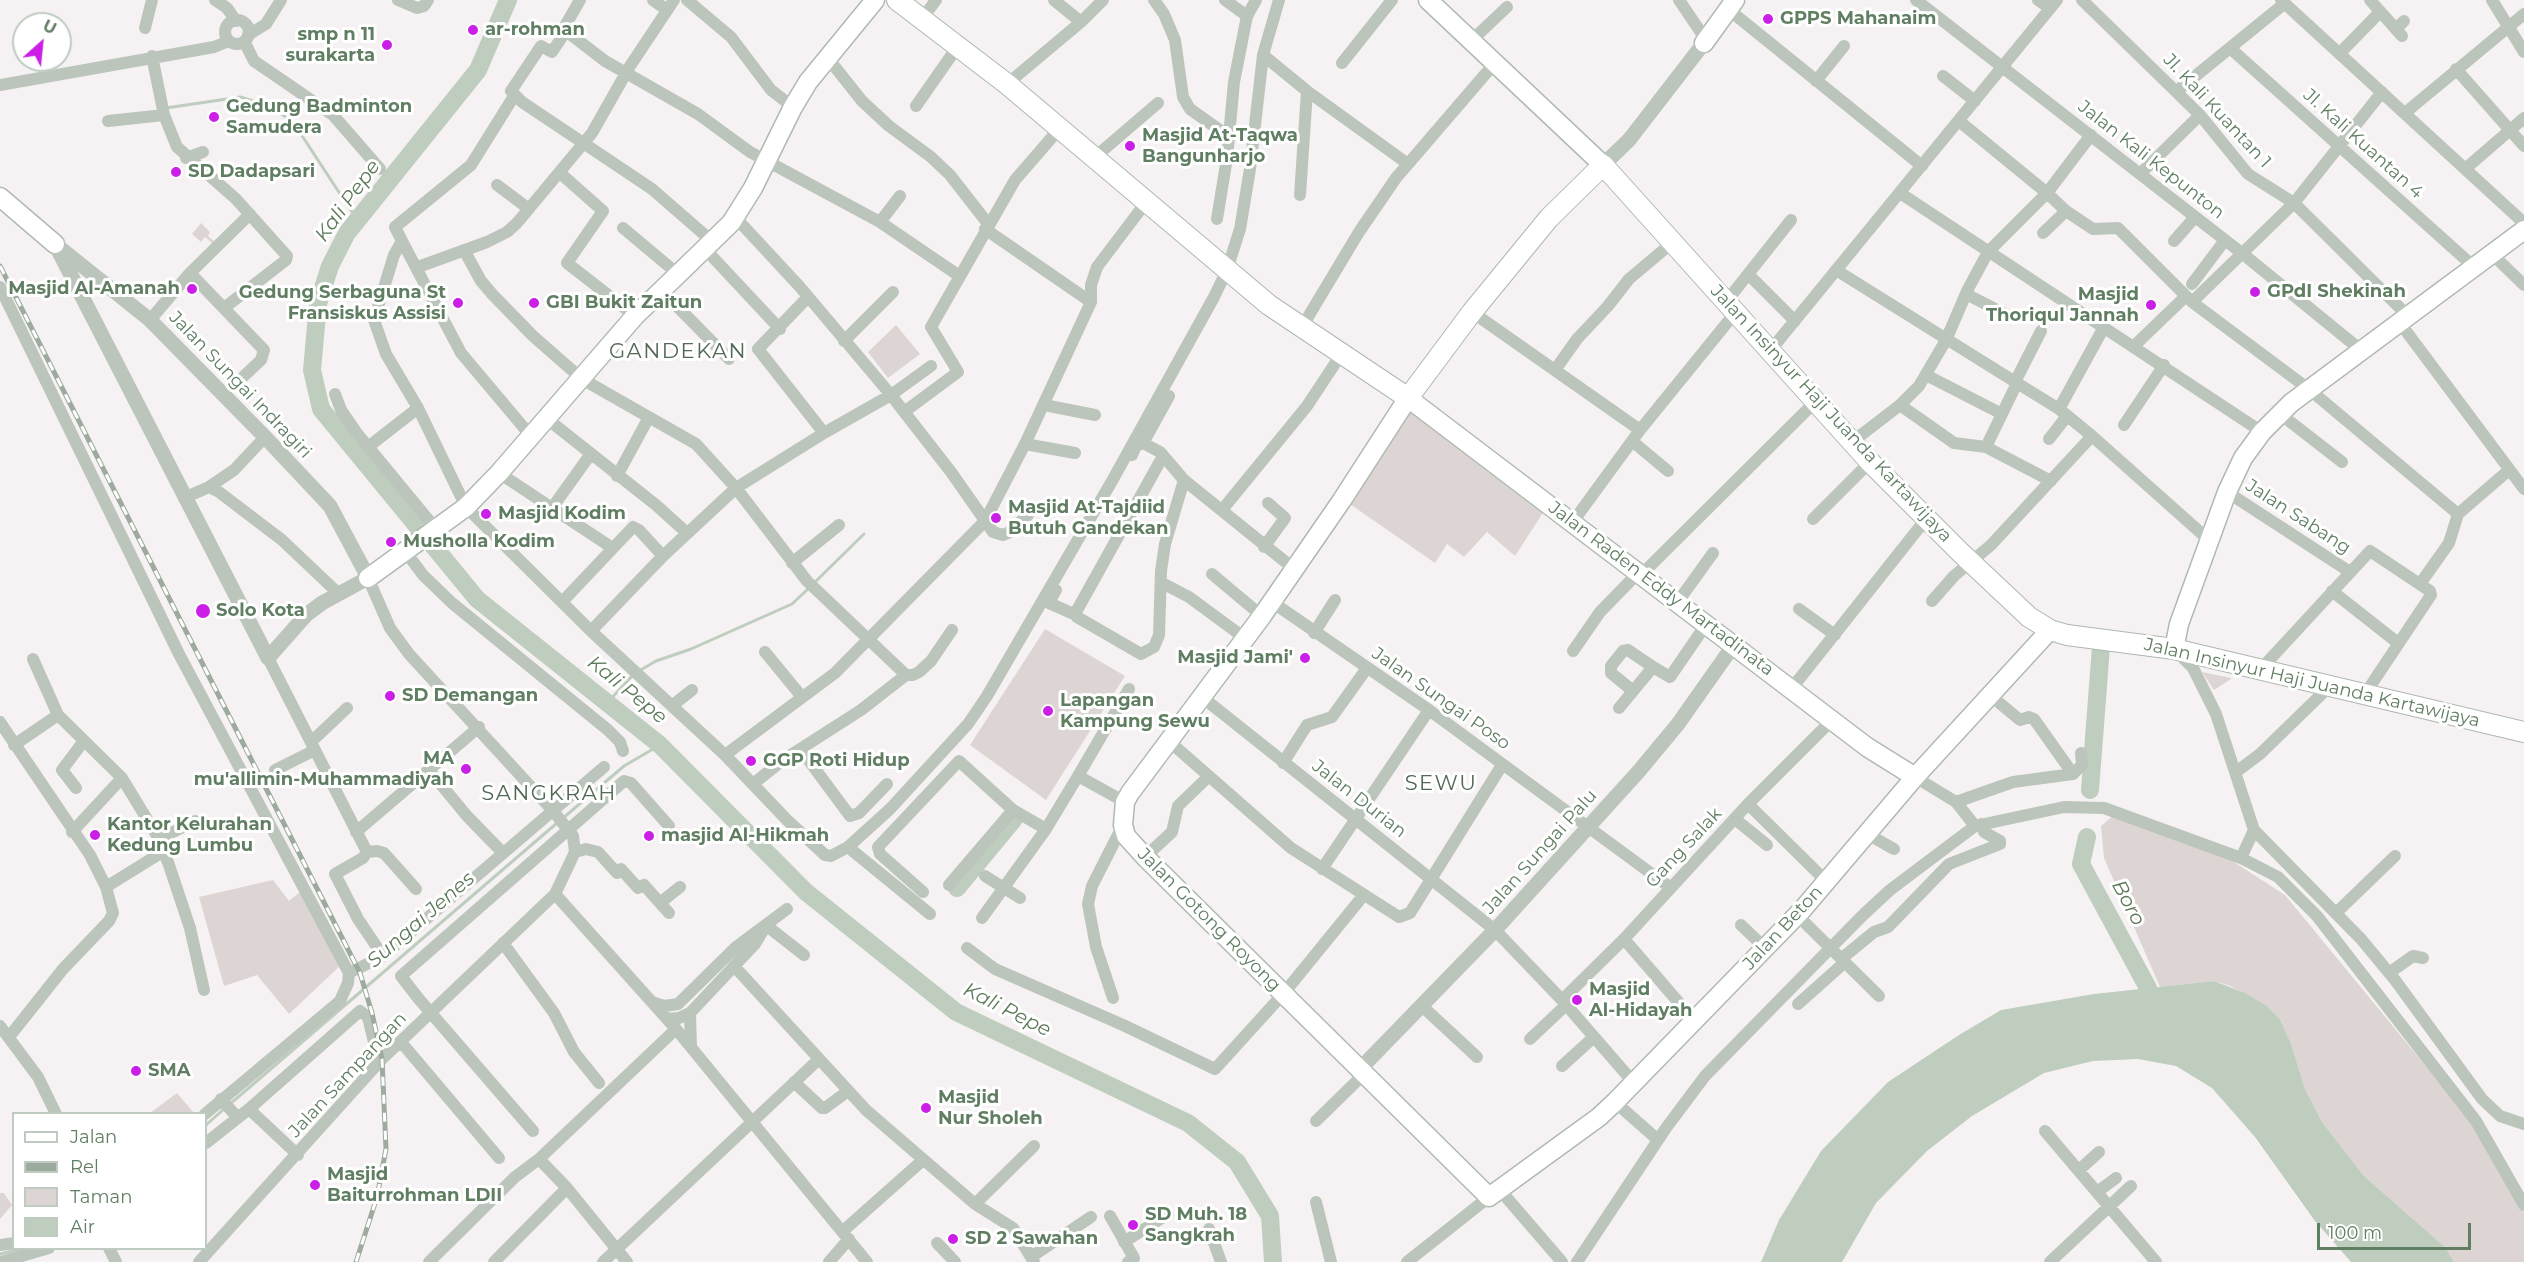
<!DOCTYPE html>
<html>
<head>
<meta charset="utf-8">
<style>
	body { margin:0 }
	#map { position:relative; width:2524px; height:1262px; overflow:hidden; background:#f6f2f3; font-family:Montserrat,sans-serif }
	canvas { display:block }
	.legend { position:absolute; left:12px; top:1112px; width:195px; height:138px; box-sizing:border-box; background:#fff; border:2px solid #bfcbc0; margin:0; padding:8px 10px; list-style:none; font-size:18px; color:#607e62 }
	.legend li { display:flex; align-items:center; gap:12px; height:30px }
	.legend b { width:30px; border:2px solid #bfcbc0 }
	.north { position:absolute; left:12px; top:12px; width:60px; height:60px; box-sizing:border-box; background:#fff; border:2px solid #bfcbc0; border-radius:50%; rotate:27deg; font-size:16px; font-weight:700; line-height:24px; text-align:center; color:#607e62 }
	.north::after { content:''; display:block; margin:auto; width:21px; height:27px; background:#cb1fe8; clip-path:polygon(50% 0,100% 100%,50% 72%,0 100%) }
	.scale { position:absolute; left:2317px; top:1223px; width:154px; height:27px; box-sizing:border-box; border:3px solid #607e62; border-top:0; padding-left:8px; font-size:18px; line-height:21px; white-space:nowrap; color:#607e62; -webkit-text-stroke:4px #fff; paint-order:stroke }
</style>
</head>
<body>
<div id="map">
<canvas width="2524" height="1262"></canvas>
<ul class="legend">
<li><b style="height:8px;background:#fff"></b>Jalan</li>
<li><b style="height:8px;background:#9dab9e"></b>Rel</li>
<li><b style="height:16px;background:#ddd5d3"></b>Taman</li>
<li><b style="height:16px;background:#bfcdbe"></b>Air</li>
</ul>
<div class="north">U</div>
<div class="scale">100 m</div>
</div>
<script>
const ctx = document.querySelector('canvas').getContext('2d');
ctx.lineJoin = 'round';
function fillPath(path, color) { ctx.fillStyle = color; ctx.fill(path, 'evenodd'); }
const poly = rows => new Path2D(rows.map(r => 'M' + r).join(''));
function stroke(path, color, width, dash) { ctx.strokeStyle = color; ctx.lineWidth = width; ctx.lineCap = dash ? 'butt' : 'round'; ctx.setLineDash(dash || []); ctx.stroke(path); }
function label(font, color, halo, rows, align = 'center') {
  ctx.font = font + ' Montserrat,sans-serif'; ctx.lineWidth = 6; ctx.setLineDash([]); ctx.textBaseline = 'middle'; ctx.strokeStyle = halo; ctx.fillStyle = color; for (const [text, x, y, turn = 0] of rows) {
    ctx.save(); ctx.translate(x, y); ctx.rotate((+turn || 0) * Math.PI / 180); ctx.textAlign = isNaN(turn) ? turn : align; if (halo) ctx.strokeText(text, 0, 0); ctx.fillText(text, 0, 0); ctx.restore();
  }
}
fillPath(poly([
	[201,223,210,232,208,236,214,241,212,243,205,237,201,242,192,234],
	[896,325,920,354,888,378,868,352],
	[1405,407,1546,508,1515,556,1487,532,1464,557,1447,544,1435,563,1347,502],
	[1045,629,1125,676,1046,800,970,745],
	[2202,672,2231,678,2231,679,2214,690],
	[2115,814,2231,860,2285,895,2471,1121,2524,1213,2524,1262,2454,1262,2445,1247,2364,1176,2322,1122,2305,1089,2291,1044,2267,1006,2230,986,2214,981,2160,987,2104,858,2101,826],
	[273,880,289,901,301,891,340,966,289,1014,257,975,224,986,199,897],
	[177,1093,194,1113,150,1113],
	[0,1193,4,1193,12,1205,0,1219]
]), '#ddd5d3');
fillPath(poly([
	[2214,981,2245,993,2267,1006,2280,1020,2291,1044,2305,1089,2322,1122,2364,1176,2445,1247,2454,1262,2351,1262,2315,1221,2255,1137,2212,1088,2176,1066,2138,1059,2093,1061,2044,1073,1972,1116,1927,1151,1876,1203,1842,1262,1761,1262,1779,1220,1821,1151,1888,1082,1959,1035,2001,1010,2094,994]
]), '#bfcdbe');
stroke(poly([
	[166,108,240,97,270,106,293,122,348,206],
	[347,233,356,217,350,209],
	[814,583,864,534],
	[639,671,656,661,691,649,792,604,809,588],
	[607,703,634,674],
	[562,819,624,766,660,745],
	[230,1104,557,823],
	[206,1125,225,1108],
	[0,1254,24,1248]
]), '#bfcdbe', 3);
stroke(poly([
	[508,0,478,70,347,233,330,266,318,304,312,370,321,409,477,599,660,745,806,892,956,1012,1188,1123,1237,1162,1270,1216,1273,1262],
	[2090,790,2101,647],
	[2087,837,2081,864,2148,988],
	[957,888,1014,819]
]), '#bfcdbe', 18);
const secondary = poly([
	[1428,0,1603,165],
	[1704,43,1735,0],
	[0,197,55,244],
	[368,578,466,507,499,473,635,316,731,223,753,188,793,107,808,82,875,0],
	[2174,649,2179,624,2227,492,2243,458,2262,432,2291,403,2524,230],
	[1915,777,1867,747,1408,398,1342,500,1262,616,1130,793,1125,802,1123,825,1126,836,1145,857,1489,1197,1599,1117,1615,1102,1802,910,1915,777,2050,630]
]);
const primary = poly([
	[897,0,1007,84,1269,305,1408,398,1472,312,1549,218,1603,165,1870,462,1961,553,2029,617,2050,630,2067,635,2174,649,2524,732]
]);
stroke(secondary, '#aebaaf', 21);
stroke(primary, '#adb8ae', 22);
stroke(poly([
	[215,0,227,8,236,21],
	[398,0,417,8,424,6,428,0],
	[580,0,565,26,566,31,552,52,541,46,511,91,522,102,652,189,714,243],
	[653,0,667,10],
	[687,0,731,37,771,90,793,107],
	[1054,0,1081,22,1103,0],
	[1154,0,1164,14,1175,40,1183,97,1190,109,1228,136],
	[1225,0,1247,16,1256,0],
	[1679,0,1706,40],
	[1916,0,2243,254,2362,351],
	[2038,0,2050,8],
	[2082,0,2200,115,2248,174,2294,203,2408,316],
	[2281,0,2524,223],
	[2370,0,2402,36],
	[2492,0,2524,52],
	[1728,9,1922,166],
	[922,19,936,0],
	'225 32a12 12 0 1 1 24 0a12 12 0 1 1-24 0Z',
	[145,28,152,0],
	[2396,29,2404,21],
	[566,31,605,61,698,114,750,152,880,222,958,275],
	[248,35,266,24,281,0],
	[244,41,254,61,333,115,380,169],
	[1470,42,1507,7],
	[2230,48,2473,266],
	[2340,53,2380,12],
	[1263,55,1307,91,1408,164],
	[152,56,164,115,177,147,236,199,287,256,286,260,224,308],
	[827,57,862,101,889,126,931,157,950,175,989,225],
	[1342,63,1392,0],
	[2456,69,2524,146],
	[1943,76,1975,101],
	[1816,81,1844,46],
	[1007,84,1081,22],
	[0,85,214,47,229,41],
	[2177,91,2285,3],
	[514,96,471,165,395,227,402,241,394,255,374,320,386,354,418,408,466,507,591,631,725,755,787,820,825,855,831,856,848,847,890,809,968,724,987,696,1112,481,1214,297,1227,270,1240,229,1250,169,1263,55,1279,0],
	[916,106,958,46],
	[2405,113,2524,14],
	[108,121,164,115],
	[1095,157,1158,103],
	[186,158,203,152],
	[2465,169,2524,118],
	[560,173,603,211,567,263,635,316],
	[2140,174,2200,115],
	[497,185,529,209],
	[1900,193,2262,432],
	[1300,195,1307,91],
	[2066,211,2093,229,2118,228,2192,302,2310,390,2458,514],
	[736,218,800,287,891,395,951,472,993,532,1003,535,1008,533,1028,515],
	[1217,219,1227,158,1234,82,1247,16],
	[880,222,900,196],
	[623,228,678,274],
	[985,229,1091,302],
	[2043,233,2066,211,2047,193,2091,135],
	[402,241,461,353,530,435],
	[2174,241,2195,217],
	[464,250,481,281,493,295,533,336,582,379,696,444,736,488,807,581,906,675],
	[706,250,780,329],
	[2491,253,2524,285],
	[418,267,487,242,507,232,517,223,592,133,630,66,674,0],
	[1836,270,2017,383],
	[190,273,264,350,261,360,244,376],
	[1748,274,1795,321],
	[2192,284,2225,240],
	[0,287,179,654,349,973,383,956,604,767],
	[662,291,729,359],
	[1966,294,2009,316],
	[808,297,758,349,824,433],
	[1726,302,1791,220],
	[2192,302,2294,203,2382,92],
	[1472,312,1640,430],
	[150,320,190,273,250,214],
	[2400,323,2524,489],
	[1302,327,1359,232,1396,178,1494,64],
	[844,341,893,292],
	[2134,346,2186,296],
	[1770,351,2057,0],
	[1555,370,1577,339,1608,306,1629,279,1673,242],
	[1926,375,2002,414],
	[2015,382,2041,331],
	[335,394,341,410,356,432,436,529],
	[1044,405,1095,415],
	[1900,405,1954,443,1986,447,2051,481],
	[2059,409,2104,327],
	[904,412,958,372,931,327,1015,180,1060,128],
	[2279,413,2342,462],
	[546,418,656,505,687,533],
	[2124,425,2164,365],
	[2049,439,2067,416],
	[1632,441,1668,471],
	[1852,442,1900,405,1919,386,1946,340,1968,289,1988,252,2047,193,1959,121],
	[1143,443,1160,452,1184,480,1293,568],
	[1025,444,1075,453],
	[368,447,418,408],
	[1986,447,2017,383,2059,409,2092,436],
	[1132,455,1136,446,1143,443,1169,396],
	[1163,456,1076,612,1077,617,1141,654,1154,647,1159,635,1161,571,1165,544,1184,480],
	[499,473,611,547],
	[617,476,649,417],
	[209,487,234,470,265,437],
	[2227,492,2350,572],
	[184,498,209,487,219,492,282,540,339,594],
	[552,508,590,455],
	[1222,510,1307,406,1342,353],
	[1813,519,1870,462],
	[1572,523,1640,430,1735,313],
	[1264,547,1285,518,1268,503],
	[405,551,423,575,452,603,608,730,620,742,623,751],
	[792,563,839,525],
	[1212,574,1262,616],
	[1640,576,1816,401],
	[1162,583,1189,597,1246,639],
	[2420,584,2449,543,2458,514,2509,470],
	[1056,590,1049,603,1076,615],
	[2332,591,2398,643],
	[1932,601,1954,576,1991,545,2092,436,2210,541],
	[562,602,633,527,639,530,663,556],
	[1272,602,1429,710,1671,888],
	[1677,603,1713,553],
	[1799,609,1835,635],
	[591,631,663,556,736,488,824,433,891,395,931,366],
	[1314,633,1335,600],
	[1573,651,1600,612,1637,574],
	[2176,651,2193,668,2216,714,2254,830,2361,939,2395,980,2482,1099,2500,1116,2524,1124],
	[765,652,802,697],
	[268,658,367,852],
	[33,659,58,715],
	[2261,669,2370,551,2430,591,2431,595,2365,694],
	[1792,688,1926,519],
	[1633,691,1611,673,1611,666,1623,651,1628,650,1653,667],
	[1991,696,2020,720,2029,717,2034,719,2073,774],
	[1202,697,1495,930,1562,1000,1634,1083],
	[673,705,692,690],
	[1619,708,1653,667,1670,677,1705,626],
	[0,722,90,855,106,887,113,913,109,921,63,969,9,1037],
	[311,742,347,708],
	[1170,742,1291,848,1399,917,1410,913,1502,765],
	[14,745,58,715,122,778,159,839,169,865,190,928,204,990],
	[801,750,850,816,859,813,887,784],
	[725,755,835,673,985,521,1025,444,1091,302,1091,285,1097,267,1147,201],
	[1283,763,1307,725,1332,717,1367,668],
	[275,770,315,750],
	[429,770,467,816,503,853],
	[2236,772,2260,754,2330,686],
	[1078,776,1129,689],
	[1915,777,1956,802,1975,826],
	[753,784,783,760,861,710,906,675,913,675,919,672,931,661,952,630],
	[76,788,62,770,83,742],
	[1956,802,2013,782,2073,774,2082,765,2081,753],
	[1748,804,1826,881],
	[1735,819,1767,845],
	[72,832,122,778],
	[356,832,479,727],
	[1869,835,1894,849],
	[159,839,195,821],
	[848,847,930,914],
	[575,852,586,849,598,852,617,873,621,869,638,888,644,885,669,913],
	[1145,857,1172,832,1178,806,1209,776],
	[2241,858,2278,877,2317,916,2476,1121,2524,1205],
	[1322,869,1429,710],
	[985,876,1020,898],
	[949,885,1013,810],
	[106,887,164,851],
	[923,892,880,854,878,847,959,761,1013,810,1046,829],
	[555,894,676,1029,867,1262],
	[661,902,680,887],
	[2337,912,2395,856],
	[1797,915,1879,996],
	[982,918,1046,829,1078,776,1125,802],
	[1741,925,1765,948],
	[767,926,804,955],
	[1624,939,1693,1019],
	[503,943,554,1013,574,1052,599,1083],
	[967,948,995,969,1123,1025,1215,1069,1284,993,1363,896],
	[383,956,358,919,335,874,363,858,367,852,377,851,384,853,416,889],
	[1841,959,1874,932,1888,927,1949,864,2000,844,2000,841,1984,832,1981,824],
	[734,966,866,1110,975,1204,1013,1228,1034,1262],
	[2389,973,2413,956,2423,958],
	[1113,998,1096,947,1088,904,1092,886,1123,825],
	[1562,1000,1624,939,1748,804,1832,720],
	[652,1002,664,1006,678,1004,736,947,787,909],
	[1798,1004,1844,963],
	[1422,1006,1477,1057],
	[690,1013,691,1047],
	[667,1019,679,1018,690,1013,755,944,764,929],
	[0,1026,38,1077,56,1114],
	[1530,1039,1566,1005],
	[401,1042,499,1158],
	[1562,1066,1594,1037],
	[794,1082,822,1108,825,1108,848,1091],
	[221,1099,238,1118],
	[1615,1102,1658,1140],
	[249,1109,298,1155],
	[205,1114,340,1001,348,983,349,973],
	[1316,1121,1364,1074],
	[533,1131,418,998,401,976,624,781,631,783,669,826],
	[2045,1131,2156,1262],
	[206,1143,249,1109,360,1011,368,1017,379,1064],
	[539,1159,567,1188,627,1262],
	[2079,1170,2099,1152],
	[1500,1190,1562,1262],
	[2097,1192,2116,1178],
	[1316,1202,1331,1262],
	[975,1204,1034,1146],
	[1110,1216,1134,1258,1128,1262],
	[1209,1229,1221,1262],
	[843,1231,923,1160],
	[1124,1242,1168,1214],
	[937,1243,955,1262],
	[0,1245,14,1243],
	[109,1248,116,1262],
	[1031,1257,1091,1217],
	[1,1262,49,1248],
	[199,1262,382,1059,555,894,575,852,573,836,554,812,409,654,390,628,368,578],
	[429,1262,515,1177,539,1159,676,1029],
	[494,1262,567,1188],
	[603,1262,818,1060],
	[829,1262,849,1239],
	[1407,1262,1489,1197],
	[1577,1262,1666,1128,1705,1076,1862,916,1890,890,1975,826,2064,807,2104,808,2241,858,2254,830],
	[2050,1262,2131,1186]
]), '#bcc5bc', 12);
stroke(poly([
	[1603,165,1629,140,1704,43],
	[55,244,150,320,265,437,330,506,362,566,368,578,322,603,306,615,268,658,55,244],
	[1359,1070,1495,930,1639,771,1678,724,1733,646]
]), '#bcc5bc', 15);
stroke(secondary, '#fff', 18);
stroke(primary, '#fff', 20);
const rail = poly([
	[0,266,360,973,372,1013,382,1059,386,1149,377,1197,356,1262]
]);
stroke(rail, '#9dab9e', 5);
stroke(rail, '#fff', 3, [9]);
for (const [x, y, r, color] of [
	[1768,19,6,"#cb1fe8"],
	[473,30,6,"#cb1fe8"],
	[387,45,6,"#cb1fe8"],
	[214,117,6,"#cb1fe8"],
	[1130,146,6,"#cb1fe8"],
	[176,172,6,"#cb1fe8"],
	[192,289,6,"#cb1fe8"],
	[2255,292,6,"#cb1fe8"],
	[458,303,6,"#cb1fe8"],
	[534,303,6,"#cb1fe8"],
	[2151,305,6,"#cb1fe8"],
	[486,514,6,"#cb1fe8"],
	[996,518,6,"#cb1fe8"],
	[391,542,6,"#cb1fe8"],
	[203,611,8,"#cb1fe8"],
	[1305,658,6,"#cb1fe8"],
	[390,696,6,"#cb1fe8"],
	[1048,711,6,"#cb1fe8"],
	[751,761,6,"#cb1fe8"],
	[466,769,6,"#cb1fe8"],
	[95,835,6,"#cb1fe8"],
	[649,836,6,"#cb1fe8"],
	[1577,1000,6,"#cb1fe8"],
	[136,1071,6,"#cb1fe8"],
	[926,1108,6,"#cb1fe8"],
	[315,1185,6,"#cb1fe8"],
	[1133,1225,6,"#cb1fe8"],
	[953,1239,6,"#cb1fe8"]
]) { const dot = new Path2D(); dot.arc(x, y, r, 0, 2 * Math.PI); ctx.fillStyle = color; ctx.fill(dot); stroke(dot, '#fff', 2); }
label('bold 18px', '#607e62', '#fff', [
	["GPPS Mahanaim",1780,19],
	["ar-rohman",485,30],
	["smp n 11",375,35,"right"],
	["surakarta",375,56,"right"],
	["Gedung Badminton",226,107],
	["Samudera",226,128],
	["Masjid At-Taqwa",1142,136],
	["Bangunharjo",1142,157],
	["SD Dadapsari",188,172],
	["Masjid Al-Amanah",180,289,"right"],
	["GPdI Shekinah",2267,292],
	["Gedung Serbaguna St",446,293,"right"],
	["Fransiskus Assisi",446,314,"right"],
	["Masjid",2139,295,"right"],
	["Thoriqul Jannah",2139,316,"right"],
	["GBI Bukit Zaitun",546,303],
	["Masjid At-Tajdiid",1008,508],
	["Butuh Gandekan",1008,529],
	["Masjid Kodim",498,514],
	["Musholla Kodim",403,542],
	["Solo Kota",216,611],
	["Masjid Jami'",1293,658,"right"],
	["SD Demangan",402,696],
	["Lapangan",1060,701],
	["Kampung Sewu",1060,722],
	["MA",454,759,"right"],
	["mu'allimin-Muhammadiyah",454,780,"right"],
	["GGP Roti Hidup",763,761],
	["Kantor Kelurahan",107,825],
	["Kedung Lumbu",107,846],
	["masjid Al-Hikmah",661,836],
	["Masjid",1589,990],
	["Al-Hidayah",1589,1011],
	["SMA",148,1071],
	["Masjid",938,1098],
	["Nur Sholeh",938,1119],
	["Masjid",327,1175],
	["Baiturrohman LDII",327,1196],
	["SD Muh. 18",1145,1215],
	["Sangkrah",1145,1236],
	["SD 2 Sawahan",965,1239]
], 'left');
label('18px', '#607e62', '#fff', [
	["Jl. Kali Kuantan 1",2217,111,47],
	["Jl. Kali Kuantan 4",2363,144,42],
	["Jalan Kali Kepunton",2151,160,38],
	["Jalan Sungai Indragiri",240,385,46],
	["Jalan Insinyur Haji Juanda Kartawijaya",1831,414,47],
	["Jalan Sabang",2298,517,33],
	["Jalan Raden Eddy Martadinata",1661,589,37],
	["Jalan Insinyur Haji Juanda Kartawijaya",2312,683,13],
	["Jalan Sungai Poso",1441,699,35],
	["Jalan Durian",1359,799,38],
	["Gang Salak",1684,848,-47],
	["Jalan Sungai Palu",1540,852,-48],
	["Jalan Gotong Royong",1209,920,45],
	["Jalan Beton",1783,928,-47],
	["Jalan Sampangan",348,1075,-47]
]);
label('italic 20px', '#5e7a5a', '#fff', [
	["Kali Pepe",348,201,-54],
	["Kali Pepe",627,690,39],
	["Boro",2128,903,62],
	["Sungai Jenes",421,920,-41],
	["Kali Pepe",1007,1010,27]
]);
ctx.letterSpacing = '1.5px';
label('21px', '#526953', '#fff', [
	["GANDEKAN",678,352],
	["SEWU",1441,784],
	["SANGKRAH",549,794]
]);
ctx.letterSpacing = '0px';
</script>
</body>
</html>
